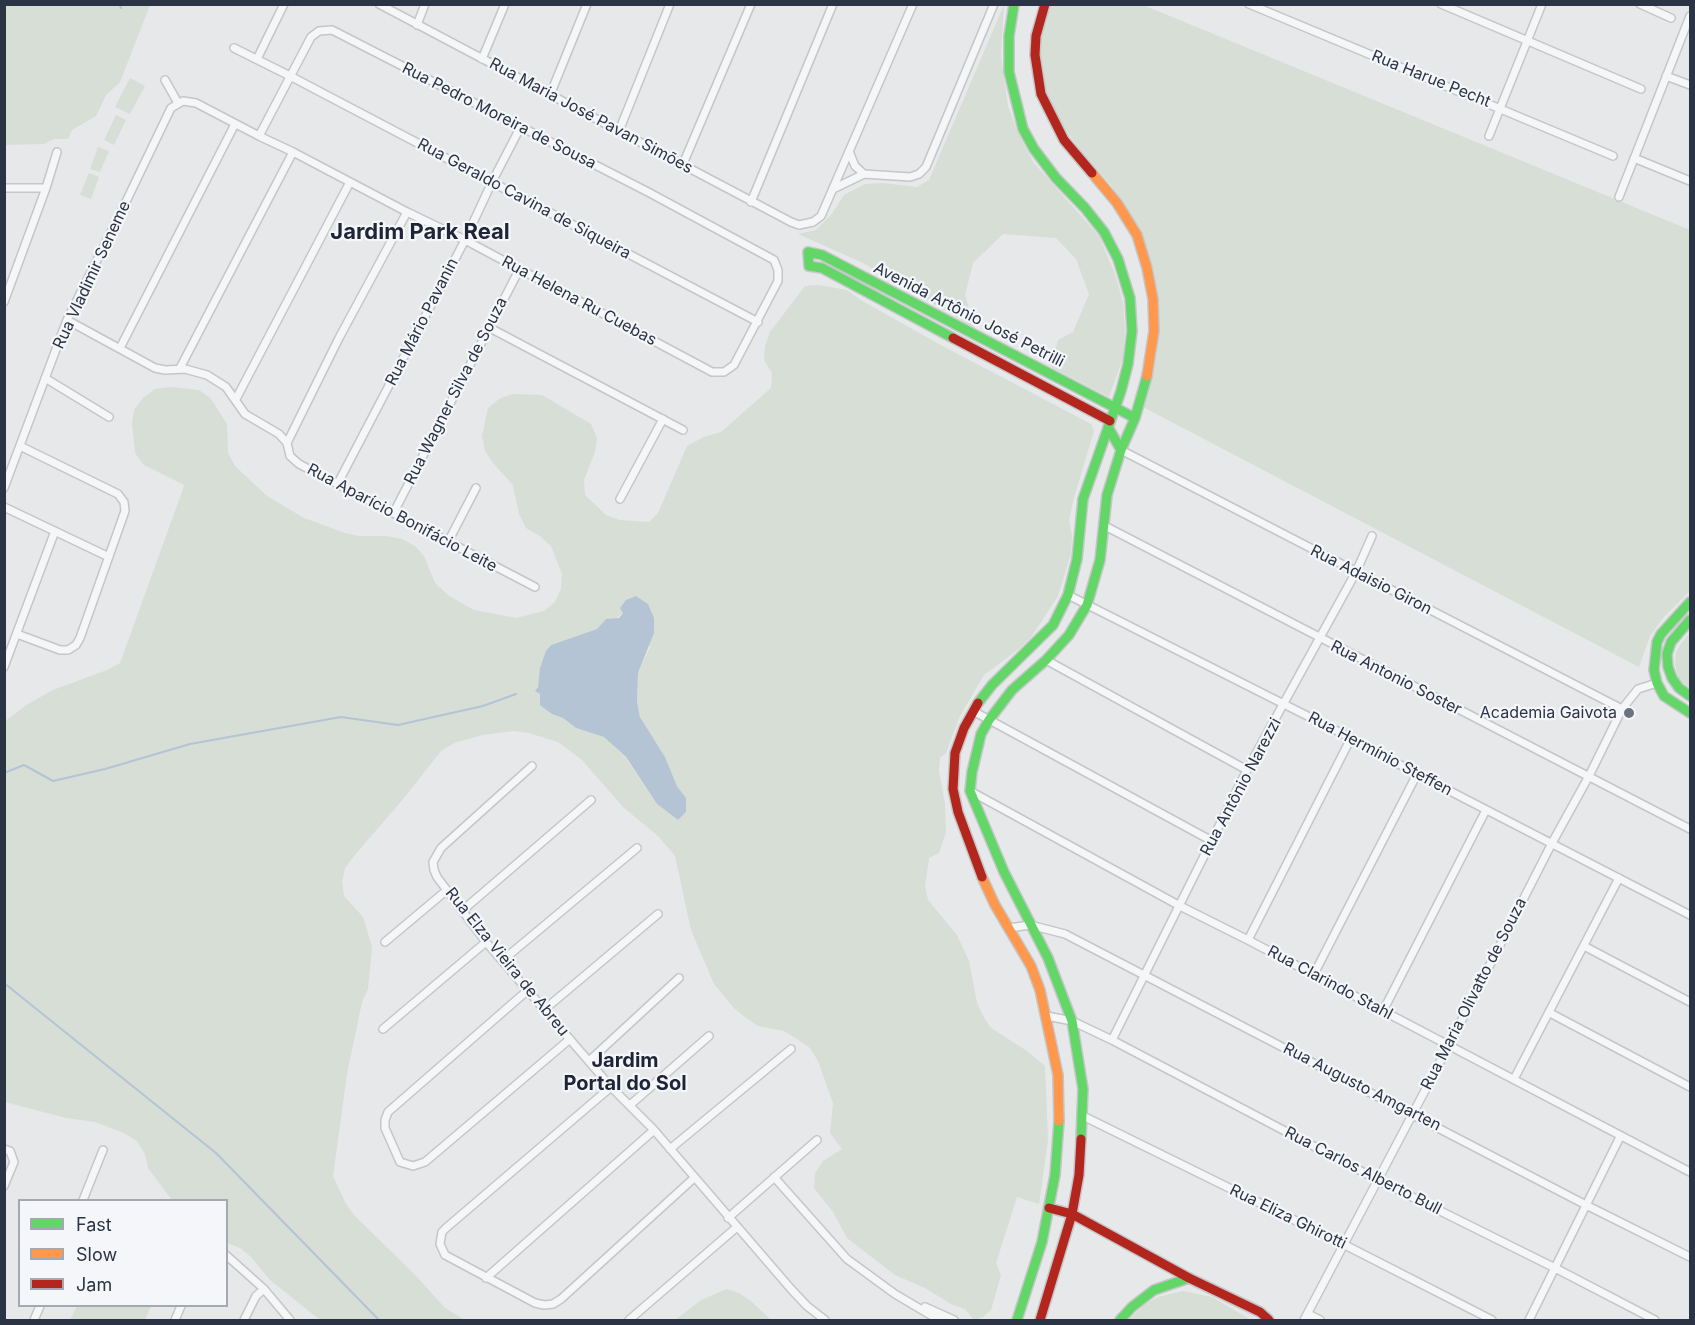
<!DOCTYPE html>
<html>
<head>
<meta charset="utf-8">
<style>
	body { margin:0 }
	#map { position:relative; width:1695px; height:1325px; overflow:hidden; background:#e6e8ea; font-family:Inter,sans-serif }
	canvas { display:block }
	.frame { position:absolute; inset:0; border:6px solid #2b3445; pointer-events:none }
	.legend { position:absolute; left:18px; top:1199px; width:210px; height:108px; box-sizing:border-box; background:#f4f6f9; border:2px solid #a4a8b1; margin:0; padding:8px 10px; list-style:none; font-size:18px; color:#2b3445 }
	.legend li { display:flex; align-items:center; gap:12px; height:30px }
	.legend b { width:30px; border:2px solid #a4a8b1 }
</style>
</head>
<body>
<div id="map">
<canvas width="1695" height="1325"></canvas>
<div class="frame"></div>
<ul class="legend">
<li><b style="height:8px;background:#63d668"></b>Fast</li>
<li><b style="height:8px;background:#ff974d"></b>Slow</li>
<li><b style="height:8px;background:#b3261e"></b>Jam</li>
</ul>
</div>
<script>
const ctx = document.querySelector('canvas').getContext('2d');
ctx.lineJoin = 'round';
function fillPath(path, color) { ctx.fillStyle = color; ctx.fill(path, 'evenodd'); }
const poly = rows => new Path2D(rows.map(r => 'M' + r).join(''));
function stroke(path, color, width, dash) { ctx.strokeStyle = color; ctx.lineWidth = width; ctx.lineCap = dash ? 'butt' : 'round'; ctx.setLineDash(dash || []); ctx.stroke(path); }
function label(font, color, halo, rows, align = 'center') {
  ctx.font = font + ' Inter,sans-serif'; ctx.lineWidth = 4.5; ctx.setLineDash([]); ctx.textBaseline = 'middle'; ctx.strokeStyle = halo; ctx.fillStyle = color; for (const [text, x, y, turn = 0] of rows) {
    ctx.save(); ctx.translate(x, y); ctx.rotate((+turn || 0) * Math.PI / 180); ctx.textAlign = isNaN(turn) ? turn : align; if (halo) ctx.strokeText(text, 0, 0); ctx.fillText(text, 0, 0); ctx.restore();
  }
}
fillPath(poly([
	[4,5,150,5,120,82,106,95,96,116,72,130,68,139,54,139,44,144,5,145],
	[1004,5,1001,55,1008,106,1020,137,1034,163,1099,236,1115,274,1123,302,1125,331,1123,358,1109,397,1051,367,1058,340,1073,332,1089,294,1076,259,1056,238,1003,234,973,263,965,295,975,328,863,263,798,234,816,230,831,215,844,195,865,184,882,183,917,187,929,180],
	[1048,5,1143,5,1690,230,1690,591,1664,617,1650,636,1639,667,1143,407,1157,354,1159,300,1153,267,1142,234,1111,185,1081,151,1052,111,1039,64,1041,34],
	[130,78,145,86,130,114,115,107],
	[116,115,126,120,114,145,104,140],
	[98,147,109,151,100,172,90,169],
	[89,173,99,177,91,199,80,195],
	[819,285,847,290,859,299,937,343,1091,424,1094,431,1073,501,1069,521,1072,536,1071,554,1058,596,1032,636,1020,648,984,675,960,716,946,753,940,758,939,771,945,804,946,832,939,853,929,858,925,886,928,900,957,935,969,961,977,1003,983,1016,991,1028,1027,1051,1045,1066,1048,1140,1039,1204,1017,1197,996,1263,1001,1275,991,1310,983,1317,974,1320,965,1309,951,1304,925,1288,895,1275,847,1238,833,1212,814,1188,815,1173,823,1161,842,1149,830,1133,833,1103,818,1061,810,1048,797,1039,784,1031,758,1026,745,1017,734,1008,714,984,691,930,675,856,658,836,623,807,582,760,558,742,529,733,514,731,483,735,454,743,441,751,404,798,354,856,345,868,342,882,344,896,363,917,372,947,368,989,362,1002,347,1074,333,1176,346,1204,354,1215,416,1276,445,1308,465,1320,320,1320,270,1280,251,1257,240,1248,227,1243,226,1200,172,1200,148,1168,145,1154,137,1141,124,1133,95,1122,66,1118,5,1102,5,721,28,704,53,690,107,670,120,663,183,489,184,485,144,465,135,453,132,424,134,410,143,398,155,389,170,387,199,390,211,399,227,424,228,453,235,466,267,496,304,518,345,533,359,536,387,536,402,539,415,546,424,556,435,583,449,596,474,610,516,618,544,611,555,602,561,589,562,574,551,546,540,536,526,528,519,514,513,485,493,463,485,451,482,436,488,408,499,399,512,394,542,395,591,424,597,438,595,452,584,480,585,495,606,515,619,520,649,522,658,513,687,446,704,437,721,432,771,388,772,373,764,360,765,346,770,332,805,286],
	[623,613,650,647,638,673,637,702,640,717,665,757,677,786,686,798,686,812,678,820,657,804,625,757,604,737,576,728,563,718,552,714,540,694,536,691,551,645,597,629,606,619,614,620],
	[1690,633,1690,690,1678,677,1675,664,1676,652,1682,642],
	[727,1289,741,1294,753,1303,771,1320,675,1320,701,1300],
	[1183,1291,1212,1297,1251,1320,1128,1320,1147,1303,1158,1297],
	[77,1306,151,1306,145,1320,70,1320]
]), '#d6ded6');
fillPath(poly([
	[636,596,648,604,654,618,654,633,638,673,637,702,640,717,665,757,677,786,686,798,686,812,678,820,657,804,626,757,604,737,576,728,563,718,552,714,540,705,540,694,535,691,538,687,540,668,546,651,551,645,597,629,606,619,619,618,623,613,620,608,626,600]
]), '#b4c4d5');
stroke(poly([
	[119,4,121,8],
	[4,773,24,765,53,781,105,769,190,744,341,717,398,725,483,706,516,694],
	[4,983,216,1153,379,1320]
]), '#b4c4d5', 2);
const street = poly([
	[379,4,791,222,799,225,813,222,821,216,913,4],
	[1249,4,1613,156],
	[1441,4,1641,89],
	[1640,4,1671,18],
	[417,25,425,4],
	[234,48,290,76,758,322],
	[257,59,284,4],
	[482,59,505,4],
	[1666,76,1690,85],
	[165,80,178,103],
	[550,95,587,4],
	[619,131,670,4],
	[1489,136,1542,4],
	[1634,158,1690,181],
	[683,164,751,4],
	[864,174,910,177,919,174,926,167,994,4],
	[4,188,46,188],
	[833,189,864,174,855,166,849,151],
	[1619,197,1690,16],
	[751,202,833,4],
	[4,302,46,188,57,152],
	[67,320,155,368,165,370,185,369,207,375,226,387,245,414,279,434,287,443,290,456,299,464,535,587],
	[490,328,683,430],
	[120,348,235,124],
	[180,368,293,152],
	[45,378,109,417],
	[236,399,350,182],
	[287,443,339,338,407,212],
	[1121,450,1622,709],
	[338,483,465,240,492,182,520,128],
	[4,488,67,320,122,210,171,108,183,101,196,103,259,136,293,152,407,212,465,240,712,372,724,372,734,365,778,281,778,270,774,260,648,192,332,30,319,31,311,37,259,136],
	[620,499,663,419],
	[4,507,109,557],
	[394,512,519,270],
	[1103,525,1690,829],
	[448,542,476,488],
	[1068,595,1351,738,1417,774,1690,915],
	[17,634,60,650,68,650,76,645,80,638,125,511,124,502,118,494,20,446],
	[1046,660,1247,770],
	[4,667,55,531],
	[973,711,1212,841],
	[532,766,441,848,433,862,434,870,437,877,486,942,611,1087,654,1130,791,1289,807,1306,825,1320],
	[970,791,1180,906,1248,940,1690,1172],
	[463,910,591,800],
	[1009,928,1030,925,1065,934,1586,1205,1690,1257],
	[1248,940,1351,738],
	[385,942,447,890],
	[1584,946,1690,1002],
	[503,960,637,848],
	[1314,974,1417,774],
	[528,990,388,1112,385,1120,385,1128,400,1162,413,1166,425,1162,570,1039],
	[545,1009,658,914],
	[1383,1011,1486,810],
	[1550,1013,1690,1087],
	[1047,1016,1072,1021,1112,1040,1378,1180,1555,1268,1655,1320],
	[383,1029,486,942],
	[1112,1040,1247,770,1356,572,1372,536],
	[589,1061,679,978],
	[1514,1079,1619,878],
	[611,1087,446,1228,442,1232,440,1244,445,1255,535,1303,544,1305,553,1304,561,1299,694,1178],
	[630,1105,709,1036],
	[1083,1116,1345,1245,1492,1320],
	[4,1149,10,1151,14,1162,4,1186],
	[670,1149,791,1049],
	[774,1177,847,1259,895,1294,939,1320],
	[83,1200,103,1150],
	[728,1218,817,1140],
	[226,1255,264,1289,290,1320],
	[486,1278,654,1130],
	[925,1307,954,1320],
	[1308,1314,1320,1320],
	[34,1320,40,1306],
	[175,1320,181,1306],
	[244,1320,256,1296,264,1289],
	[629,1320,737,1227],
	[1304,1320,1449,1045,1552,843,1589,776,1622,709,1638,689,1657,683],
	[1529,1320,1620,1137]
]);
const fast = poly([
	[953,338,822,268,809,266,808,252,822,255,1135,418],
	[1108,427,1121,450],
	[1690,602,1661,634,1657,642,1654,670,1657,683,1664,696,1690,713],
	[1690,620,1671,642,1667,654,1668,667,1672,678,1679,688,1690,696],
	[978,703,992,685,1053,625,1068,595,1077,559,1083,499,1121,391,1128,364,1132,331,1130,298,1118,259,1104,232,1085,208,1056,178,1034,149,1023,129,1009,72,1009,36,1014,4],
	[1081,1139,1083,1089,1072,1021,1048,958,1004,872,970,791,972,772,981,734,989,720,1012,690,1046,660,1069,635,1087,605,1100,560,1107,495,1121,450,1135,418,1147,376],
	[1017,1320,1042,1242,1055,1175,1059,1121],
	[1120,1320,1132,1307,1154,1290,1189,1278]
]);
const slow = poly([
	[1092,173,1117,203,1137,235,1147,268,1153,299,1154,331,1147,376],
	[982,877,995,905,1031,966,1040,990,1058,1075,1059,1121]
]);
const jam = poly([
	[1045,4,1036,36,1035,55,1041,94,1064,140,1092,173],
	[953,338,1110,421],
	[978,703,964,728,955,753,953,789,958,812,982,877],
	[1049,1208,1072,1214,1189,1278,1260,1312,1269,1320],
	[1040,1320,1072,1214,1079,1175,1081,1139]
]);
stroke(street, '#c4c6c8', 10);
stroke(fast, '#c4c6c8', 12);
stroke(slow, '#c4c6c8', 12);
stroke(jam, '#c4c6c8', 12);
stroke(street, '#f5f6f7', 7);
stroke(fast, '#63d668', 9);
stroke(slow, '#ff974d', 9);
stroke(jam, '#b3261e', 9);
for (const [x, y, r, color] of [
	[1629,713,6,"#6c737f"]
]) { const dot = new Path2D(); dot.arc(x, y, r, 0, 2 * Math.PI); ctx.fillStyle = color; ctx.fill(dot); stroke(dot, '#f4f6f9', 2); }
label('16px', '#2b3445', '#f4f6f9', [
	["Rua Harue Pecht",1431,79,22],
	["Rua Pedro Moreira de Sousa",499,116,27],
	["Rua Maria José Pavan Simões",591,116,28],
	["Rua Geraldo Cavina de Siqueira",524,199,28],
	["Rua Vladimir Seneme",92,275,-65],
	["Rua Helena Ru Cuebas",579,301,28],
	["Avenida Artônio José Petrilli",969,315,27],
	["Rua Mário Pavanin",422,322,-63],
	["Rua Wagner Silva de Souza",456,391,-63],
	["Rua Aparício Bonifácio Leite",402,518,28],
	["Rua Adaisio Giron",1371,580,27],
	["Rua Antonio Soster",1396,678,27],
	["Rua Hermínio Steffen",1380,754,28],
	["Rua Antônio Narezzi",1241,787,-62],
	["Rua Elza Vieira de Abreu",507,962,51],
	["Rua Clarindo Stahl",1330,983,28],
	["Rua Maria Olivatto de Souza",1474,994,-63],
	["Rua Augusto Amgarten",1362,1087,27],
	["Rua Carlos Alberto Bull",1363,1171,27],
	["Rua Eliza Ghirotti",1288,1217,26]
]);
label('16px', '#2b3445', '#f4f6f9', [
	["Academia Gaivota",1617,713]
], 'right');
label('bold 20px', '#1d2536', '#f4f6f9', [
	["Jardim",625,1061],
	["Portal do Sol",625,1084]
]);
label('bold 22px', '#1d2536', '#f4f6f9', [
	["Jardim Park Real",420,232]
]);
</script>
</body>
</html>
